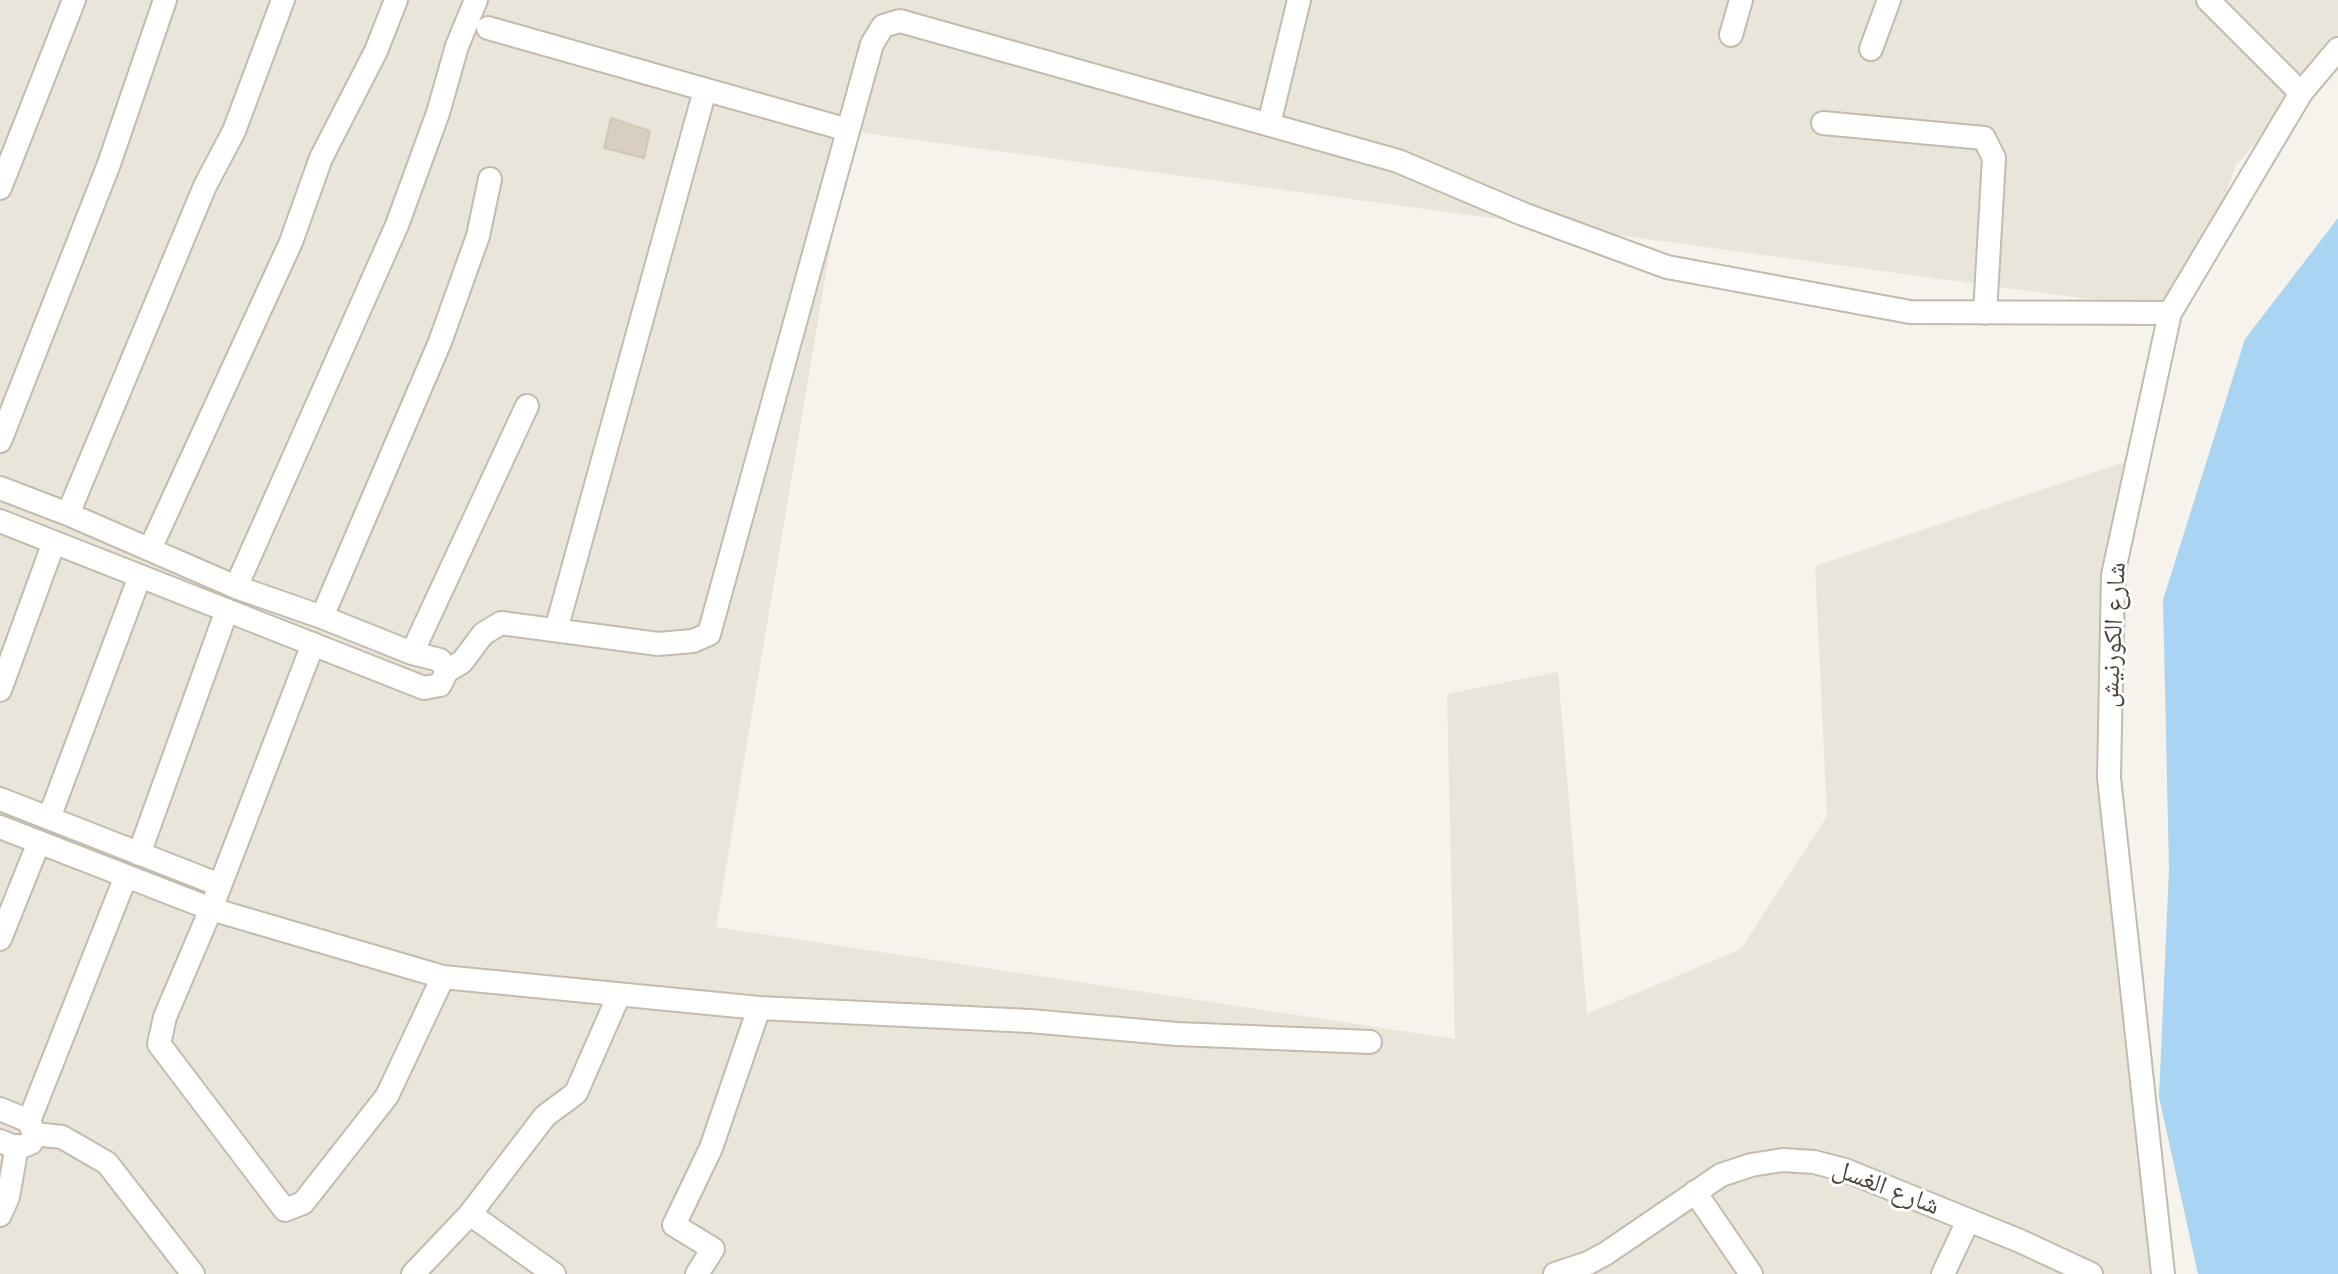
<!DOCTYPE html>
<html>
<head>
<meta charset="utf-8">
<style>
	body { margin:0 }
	canvas { display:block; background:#f6f3ec }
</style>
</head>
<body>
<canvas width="2338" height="1274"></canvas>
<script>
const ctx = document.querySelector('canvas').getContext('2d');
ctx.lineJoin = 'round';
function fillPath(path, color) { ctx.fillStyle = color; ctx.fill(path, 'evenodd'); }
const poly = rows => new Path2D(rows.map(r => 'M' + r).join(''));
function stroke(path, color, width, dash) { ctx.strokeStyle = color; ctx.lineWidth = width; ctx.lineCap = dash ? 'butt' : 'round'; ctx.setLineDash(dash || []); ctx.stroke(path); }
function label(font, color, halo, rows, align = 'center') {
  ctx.font = font + ' Helvetica,"Noto Naskh Arabic",sans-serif'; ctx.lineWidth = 6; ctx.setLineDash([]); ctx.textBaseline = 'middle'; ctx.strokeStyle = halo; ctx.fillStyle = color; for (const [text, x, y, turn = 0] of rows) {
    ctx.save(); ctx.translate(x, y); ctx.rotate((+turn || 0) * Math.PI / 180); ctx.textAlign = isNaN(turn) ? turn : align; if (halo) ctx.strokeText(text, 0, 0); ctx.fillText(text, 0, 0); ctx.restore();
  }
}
fillPath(poly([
	[0,0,2338,0,2338,53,2236,165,2184,312,850,131,716,927,1455,1039,1447,694,1558,672,1587,1014,1741,949,1827,816,1815,566,2133,459,2118,791,2150,1274,0,1274]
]), '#eae5da');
fillPath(poly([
	[2338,218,2338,1274,2198,1274,2159,1097,2169,869,2163,600,2245,339]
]), '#a9d4f2');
const building = poly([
	[611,118,650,131,644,158,604,148,611,118]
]);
fillPath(building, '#d8cfc1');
stroke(building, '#d3c7b4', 2);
const minor = poly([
	[2208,0,2301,93],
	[488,28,848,130],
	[1731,35,1741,0],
	[1871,49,1889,0],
	[1823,123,1984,138,1994,158,1985,313],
	[1269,124,1299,0],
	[0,188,74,0],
	[0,441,109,164,165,0],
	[0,488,68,514,236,587,322,617,412,653,440,660,447,671],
	[68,514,205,186,234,131,283,0],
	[0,521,424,688,440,685,447,671,462,662,483,634,501,623,658,644,693,641,709,634,872,44,883,26,900,21,1398,161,1523,214,1667,267,1910,312,2170,313],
	[150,549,291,242,321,158,376,51,396,0],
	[236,587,397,225,438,113,457,46,476,0],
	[322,617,440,342,478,236,490,179],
	[556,630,705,90],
	[313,644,211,909,165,1017,159,1044,285,1210,303,1203,387,1096,443,977],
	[412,653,527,406],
	[0,690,54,542],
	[0,799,220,885],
	[49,818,140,576],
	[0,827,211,909,443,977,759,1008,1030,1021,1177,1034,1370,1042],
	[139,854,227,610],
	[0,939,39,842],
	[0,1109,29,1121,34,1134,31,1143,21,1147,12,1146,0,1141],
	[29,1121,126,876],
	[34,1134,62,1137,107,1163,193,1274],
	[1695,1192,1751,1274],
	[470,1214,554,1274],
	[0,1215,8,1197,17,1146],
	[413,1274,470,1214,545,1116,576,1093,619,995],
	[697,1274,713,1249,674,1225,711,1148,759,1008],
	[1555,1274,1588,1263,1605,1254,1721,1175,1751,1165,1783,1160,1814,1162,1845,1170,2020,1241,2091,1274],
	[1943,1274,1968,1221],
	[2163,1274,2109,778,2113,575,2170,313,2301,93,2338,49]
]);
stroke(minor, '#c2bbae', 26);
stroke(minor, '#fff', 22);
label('26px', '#4b4439', '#fff', [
	["شارع الكورنيش",2114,635,-87],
	["شارع الغسل",1886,1188,21]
]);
</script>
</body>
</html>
